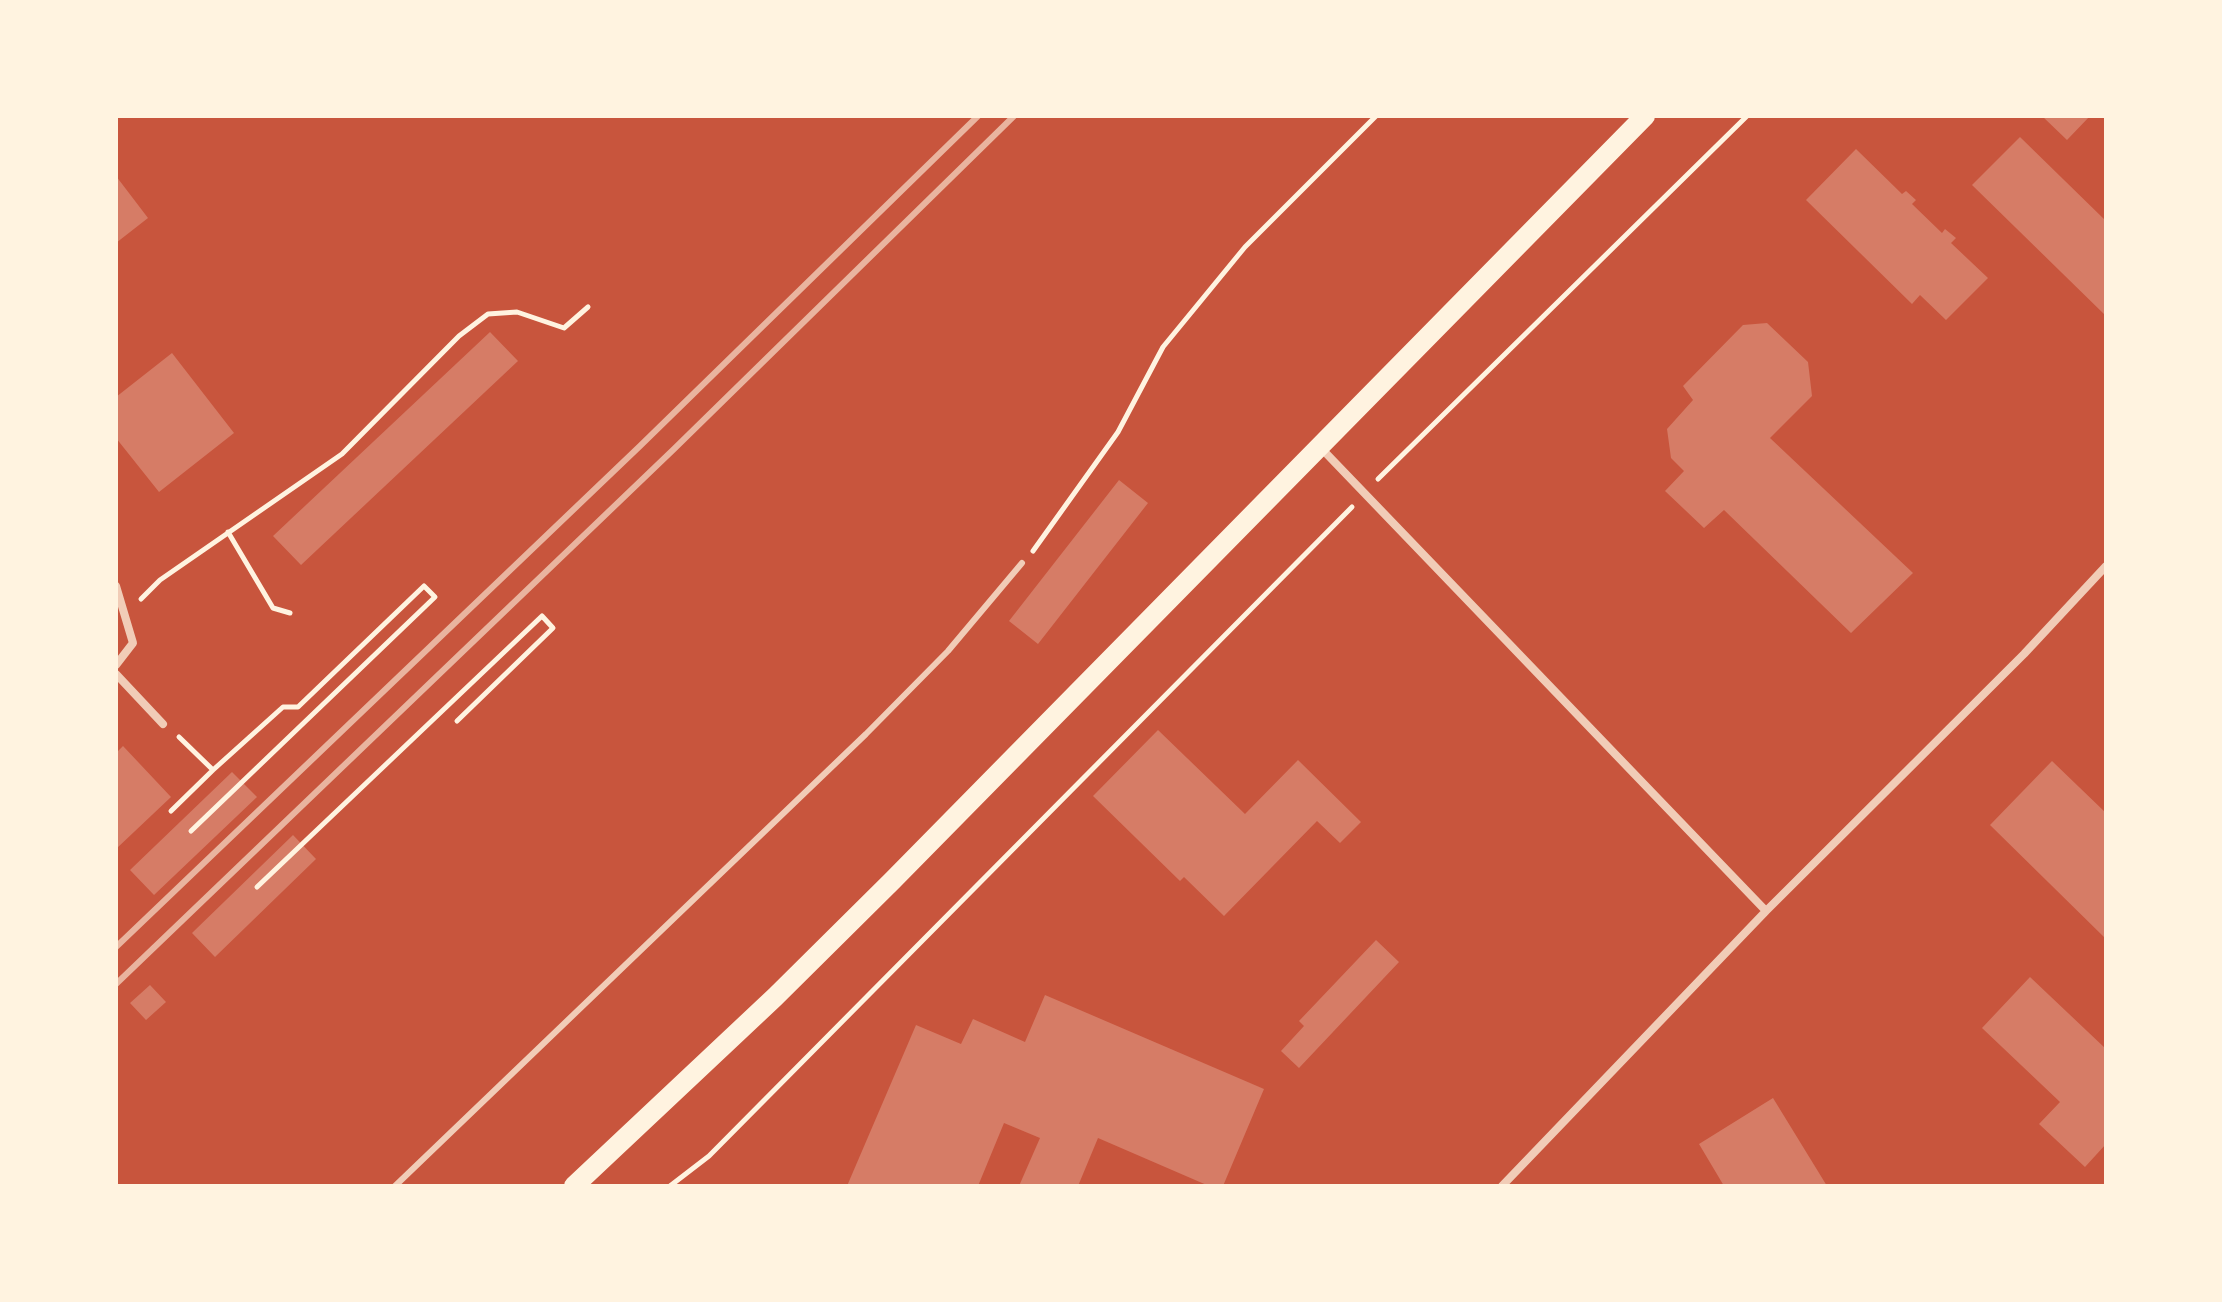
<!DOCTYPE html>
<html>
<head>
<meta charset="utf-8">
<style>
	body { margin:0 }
	#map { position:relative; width:2222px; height:1302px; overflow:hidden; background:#c8553d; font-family:Overpass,sans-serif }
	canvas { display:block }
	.frame { position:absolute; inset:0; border:118px solid #fff3e0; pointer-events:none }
</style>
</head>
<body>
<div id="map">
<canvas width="2222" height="1302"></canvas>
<div class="frame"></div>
</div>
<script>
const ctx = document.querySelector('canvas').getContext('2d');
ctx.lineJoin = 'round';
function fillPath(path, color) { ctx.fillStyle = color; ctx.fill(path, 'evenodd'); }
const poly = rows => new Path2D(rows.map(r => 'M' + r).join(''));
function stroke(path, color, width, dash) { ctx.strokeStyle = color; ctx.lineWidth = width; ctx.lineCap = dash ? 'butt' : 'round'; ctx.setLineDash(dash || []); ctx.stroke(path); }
fillPath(poly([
	[2042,116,2090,116,2067,140],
	[2020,137,2106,221,2106,316,1972,185],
	[1856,149,1902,194,1906,191,1916,200,1912,204,1942,233,1945,229,1956,238,1951,243,1988,278,1946,320,1920,295,1912,304,1806,200],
	[116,176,148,218,116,243],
	[1767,323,1808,362,1812,396,1770,438,1913,573,1851,633,1724,510,1704,528,1665,491,1684,471,1671,458,1667,429,1693,400,1683,386,1743,325],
	[490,332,518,361,301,565,273,536],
	[172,353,234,433,159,492,116,438,116,397],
	[1119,480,1148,503,1038,644,1009,621],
	[1158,730,1245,814,1298,760,1361,822,1340,843,1317,821,1224,916,1184,877,1180,881,1093,796],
	[123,746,171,797,116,849,116,753],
	[2052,761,2106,813,2106,939,1990,825],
	[232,772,257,797,154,895,130,870],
	[293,835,316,859,215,957,192,933],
	[1376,940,1399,962,1299,1068,1281,1051,1304,1026,1299,1021],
	[2030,977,2106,1049,2106,1144,2085,1167,2039,1124,2060,1102,1982,1028],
	[150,985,166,1002,146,1020,130,1003],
	[1045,995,1264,1089,1223,1186,1209,1186,1098,1138,1078,1186,1019,1186,1040,1138,1004,1123,978,1186,847,1186,916,1025,961,1044,973,1019,1025,1042],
	[1773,1098,1827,1186,1724,1186,1699,1144]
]), '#d67c66');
stroke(poly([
	[1378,479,1747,116],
	[228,532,273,608,290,613],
	[1033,551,1118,432,1163,347,1245,247,1376,116],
	[141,599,160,580,342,454,459,336,488,314,517,312,564,328,588,307],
	[171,811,213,770,179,737],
	[191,831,435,597,424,586,298,707,283,707,213,770],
	[257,887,542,616,553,628,457,721],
	[670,1186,709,1156,1352,507]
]), '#fff3e0', 5);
stroke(poly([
	[395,1186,866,734,948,651,1022,563]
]), '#f1ccb7', 6);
stroke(poly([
	[1321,448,1766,911,2024,654,2106,566],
	[116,586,133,643,116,665],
	[116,674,163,724],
	[1502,1186,1766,911]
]), '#f1ccb7', 8);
stroke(poly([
	[574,1186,775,997,892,881,1645,116]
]), '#fff3e0', 20);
stroke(poly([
	[116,947,640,446,978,116],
	[116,984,674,449,1014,116]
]), '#e9b49f', 6);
</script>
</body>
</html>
